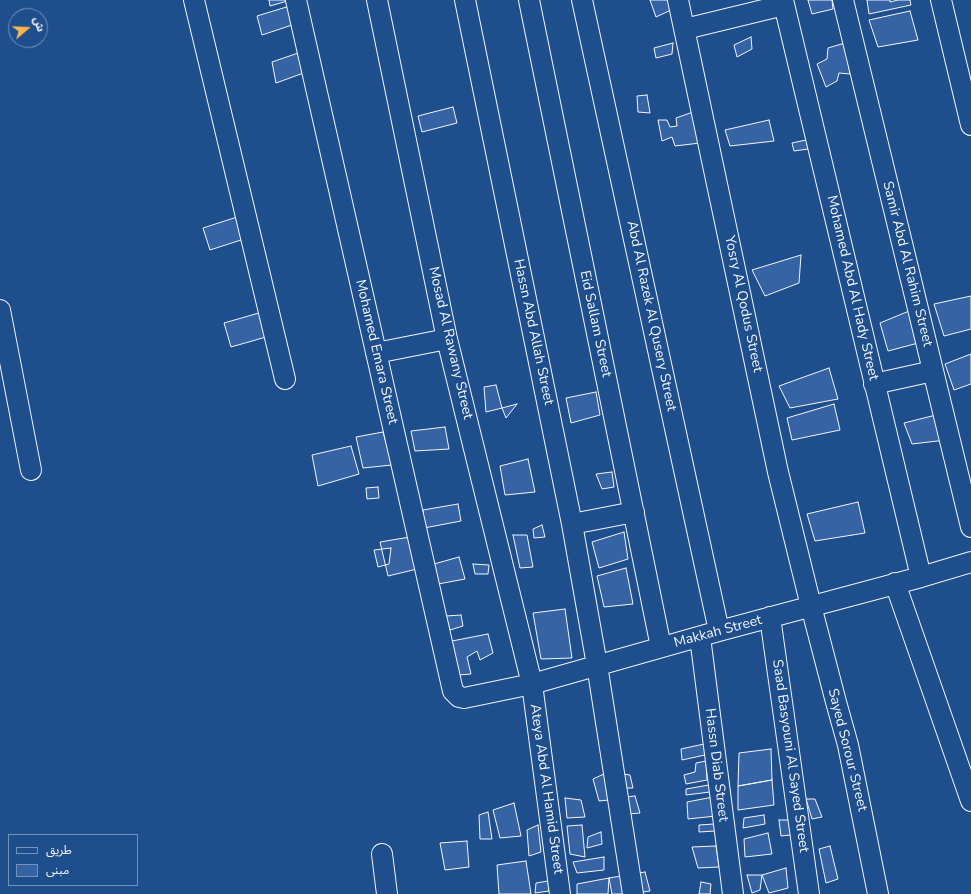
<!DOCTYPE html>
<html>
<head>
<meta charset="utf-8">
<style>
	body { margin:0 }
	#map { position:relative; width:971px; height:894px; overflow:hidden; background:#1f4e8c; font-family:"Nunito Sans","Noto Sans Arabic",sans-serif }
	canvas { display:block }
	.legend { position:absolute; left:8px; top:834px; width:130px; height:52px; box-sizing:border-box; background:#1f4e8c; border:1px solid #7391ba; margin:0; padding:5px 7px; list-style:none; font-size:12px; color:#f2f6ff }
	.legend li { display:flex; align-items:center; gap:8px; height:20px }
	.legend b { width:20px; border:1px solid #7391ba }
	.north { position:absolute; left:8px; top:8px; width:40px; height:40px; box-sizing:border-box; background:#1f4e8c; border:1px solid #7391ba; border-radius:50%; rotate:71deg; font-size:11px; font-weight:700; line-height:16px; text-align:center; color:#f2f6ff }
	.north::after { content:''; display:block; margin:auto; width:14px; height:18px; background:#ffb74d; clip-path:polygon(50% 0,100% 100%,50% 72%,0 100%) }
</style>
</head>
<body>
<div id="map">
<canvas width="971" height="894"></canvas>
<ul class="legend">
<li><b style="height:5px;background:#1f4e8c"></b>طريق</li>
<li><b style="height:11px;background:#3563a3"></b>مبنى</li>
</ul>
<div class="north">ش</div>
</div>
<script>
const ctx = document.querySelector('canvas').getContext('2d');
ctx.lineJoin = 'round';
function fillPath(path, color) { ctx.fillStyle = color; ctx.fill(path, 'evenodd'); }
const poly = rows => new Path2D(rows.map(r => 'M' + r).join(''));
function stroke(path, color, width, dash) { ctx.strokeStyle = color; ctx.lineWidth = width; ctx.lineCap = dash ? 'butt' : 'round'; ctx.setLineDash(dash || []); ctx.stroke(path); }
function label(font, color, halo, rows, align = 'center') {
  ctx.font = font + ' "Nunito Sans",sans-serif'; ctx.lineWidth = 3; ctx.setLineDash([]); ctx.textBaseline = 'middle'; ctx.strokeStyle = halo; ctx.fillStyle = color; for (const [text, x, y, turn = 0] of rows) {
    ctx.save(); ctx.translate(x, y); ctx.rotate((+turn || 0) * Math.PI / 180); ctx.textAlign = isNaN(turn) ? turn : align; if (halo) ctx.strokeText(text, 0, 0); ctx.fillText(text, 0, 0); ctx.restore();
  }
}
const building = poly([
	[269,0,291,0,270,6,269,0],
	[650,0,669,0,671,10,656,17,650,0],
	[808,0,832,0,833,9,812,14,808,0],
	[867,0,890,0,890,2,898,0,910,0,911,5,869,14,867,0],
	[293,5,298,23,262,35,257,16,293,5],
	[910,11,918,40,878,47,869,20,910,11],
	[751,37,752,49,737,57,734,45,751,37],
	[673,43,672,54,656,58,654,48,673,43],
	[845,43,850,74,839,73,837,81,826,87,817,64,827,59,828,48,845,43],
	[304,51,309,71,276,83,272,62,304,51],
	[647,95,650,113,638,112,637,96,647,95],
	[453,107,457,123,422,132,418,116,453,107],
	[693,112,700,143,675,146,672,137,662,141,658,120,667,120,670,127,677,126,676,118,693,112],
	[769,120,774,141,730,146,725,130,769,120],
	[806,140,808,149,794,151,792,143,806,140],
	[237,217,244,239,210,250,203,228,237,217],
	[801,255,799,283,765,296,752,270,801,255],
	[971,296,971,329,944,336,934,304,971,296],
	[914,309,922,342,888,351,880,323,914,309],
	[259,313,266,337,231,347,224,323,259,313],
	[971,354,971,384,954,390,945,364,971,354],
	[829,368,838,399,790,408,779,386,829,368],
	[496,385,502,408,486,412,484,387,496,385],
	[596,392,600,415,571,423,566,398,596,392],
	[517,404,506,418,502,408,517,404],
	[834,404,840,430,792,440,787,418,834,404],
	[940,414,946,440,912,444,904,423,940,414],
	[445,427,449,449,415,451,411,431,445,427],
	[383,432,392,465,363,468,356,437,383,432],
	[351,446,359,474,318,486,312,455,351,446],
	[528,459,535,492,505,495,500,466,528,459],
	[612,472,614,487,602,489,596,474,612,472],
	[378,487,379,498,367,499,366,488,378,487],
	[858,502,865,533,815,541,807,514,858,502],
	[458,504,461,521,424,528,423,510,458,504],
	[542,525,545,537,534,538,533,529,542,525],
	[624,532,628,559,599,568,592,542,624,532],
	[513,535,527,535,533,567,520,568,513,535],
	[410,537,417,569,388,576,380,542,410,537],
	[391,548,389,564,378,567,374,550,391,548],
	[459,557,465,579,438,584,434,564,459,557],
	[473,564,489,565,488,574,475,574,473,564],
	[626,568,633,604,604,607,597,576,626,568],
	[565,609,572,658,541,659,533,613,565,609],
	[461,615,463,626,450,630,446,616,461,615],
	[488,634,493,653,480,660,477,651,467,657,471,674,459,675,452,641,488,634],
	[704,744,705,755,682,760,681,749,704,744],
	[771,749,772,780,738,786,739,753,771,749],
	[706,761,707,780,686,784,684,775,695,772,696,763,706,761],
	[604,774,609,800,599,801,593,779,604,774],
	[623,774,630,775,633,788,626,788,623,774],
	[772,780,774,805,738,810,738,786,772,780],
	[709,785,710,792,686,795,686,789,709,785],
	[635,796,640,813,629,814,626,797,635,796],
	[713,797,716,816,688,819,687,802,713,797],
	[565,798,581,800,585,817,567,818,565,798],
	[806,799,815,799,822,817,812,819,806,799],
	[514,803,521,836,500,838,493,810,514,803],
	[488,812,492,839,480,839,479,815,488,812],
	[764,815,765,824,743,828,744,818,764,815],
	[779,820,789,820,791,835,781,836,779,820],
	[714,824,715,831,699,832,699,825,714,824],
	[538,825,541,852,529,856,527,830,538,825],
	[582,825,585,857,570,854,567,826,582,825],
	[601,832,602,844,587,848,588,837,601,832],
	[768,833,772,854,745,857,744,839,768,833],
	[467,841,469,867,445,870,440,843,467,841],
	[716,846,719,867,698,868,692,847,716,846],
	[830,846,838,879,826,883,819,849,830,846],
	[604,857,604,870,577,873,573,862,604,857],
	[526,861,531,894,499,894,497,865,526,861],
	[786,868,788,888,769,893,762,875,786,868],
	[645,872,650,891,629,894,612,894,609,878,645,872],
	[747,875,762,875,760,890,752,893,747,875],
	[609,878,608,894,577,894,577,884,609,878],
	[548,881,549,891,535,893,536,883,548,881],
	[701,882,711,884,710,894,699,894,701,882]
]);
fillPath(building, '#3563a3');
stroke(building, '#f2f6ff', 1);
const minor = poly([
	[194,0,285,379],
	[296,0,453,691,459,697,464,698,532,684,719,631,921,577,971,562],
	[377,0,447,339,532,684,560,894],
	[465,0,572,524,597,665,633,894],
	[529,0,661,647],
	[582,0,719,631],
	[678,0,778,472,811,606,836,702,848,745,878,894],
	[783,0,921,577],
	[843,0,971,527],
	[941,0,971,125],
	[685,29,784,5],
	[0,310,31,470],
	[376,353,447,339],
	[874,384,933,371],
	[572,524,634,512],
	[895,583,971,801],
	[770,617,809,894],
	[700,637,733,894],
	[382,854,387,894]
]);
stroke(minor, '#f2f6ff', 22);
stroke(minor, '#1f4e8c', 20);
label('14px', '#f2f6ff', '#1f4e8c', [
	["Samir Abd Al Rahim Street",907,264,76],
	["Mohamed Abd Al Hady Street",852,288,77],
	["Yosry Al Qodus Street",743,304,78],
	["Abd Al Razek Al Qusery Street",651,316,78],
	["Eid Sallam Street",595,324,78],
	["Hassn Abd Allah Street",533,332,78],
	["Mosad Al Rawany Street",450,343,77],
	["Mohamed Emara Street",376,352,77],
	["Makkah Street",718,632,-15],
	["Sayed Sorour Street",847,750,76],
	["Saad Basyouni Al Sayed Street",790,756,82],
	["Hassn Diab Street",716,765,83],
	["Ateya Abd Al Hamid Street",546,789,82]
]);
</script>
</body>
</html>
